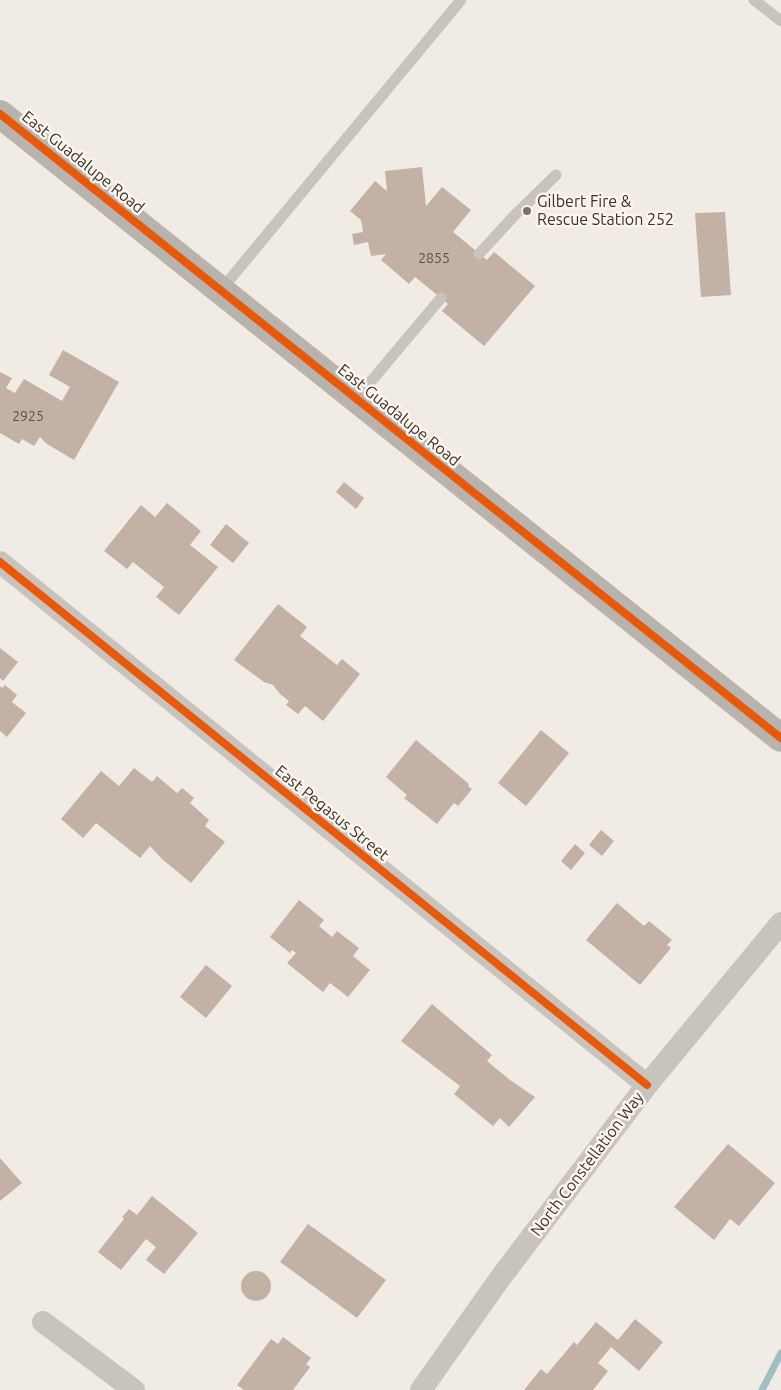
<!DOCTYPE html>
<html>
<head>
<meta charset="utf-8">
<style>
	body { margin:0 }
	canvas { display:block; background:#f0ebe4 }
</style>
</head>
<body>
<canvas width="781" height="1390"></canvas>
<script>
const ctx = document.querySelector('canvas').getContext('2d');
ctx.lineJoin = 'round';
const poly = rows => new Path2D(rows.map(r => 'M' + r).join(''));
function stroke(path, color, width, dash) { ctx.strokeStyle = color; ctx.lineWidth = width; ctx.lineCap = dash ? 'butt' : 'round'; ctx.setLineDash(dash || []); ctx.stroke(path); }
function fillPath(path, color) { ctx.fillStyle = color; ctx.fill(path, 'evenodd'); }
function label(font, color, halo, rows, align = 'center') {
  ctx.font = font + ' Ubuntu,sans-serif'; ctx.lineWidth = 5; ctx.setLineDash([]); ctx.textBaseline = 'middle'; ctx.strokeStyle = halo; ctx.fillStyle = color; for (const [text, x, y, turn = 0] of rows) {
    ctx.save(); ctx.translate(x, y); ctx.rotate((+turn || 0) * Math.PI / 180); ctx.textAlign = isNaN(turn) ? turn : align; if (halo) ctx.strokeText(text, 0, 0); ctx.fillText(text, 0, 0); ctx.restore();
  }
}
stroke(poly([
	[762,1390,781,1353]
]), '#a1bec0', 7);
fillPath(poly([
	[422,167,426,206,442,187,471,210,453,232,487,260,494,252,535,286,484,346,442,311,448,304,441,298,415,277,409,284,381,260,386,254,371,256,368,242,354,245,352,234,363,232,361,220,350,211,375,181,387,191,385,171],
	[725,212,731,295,701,297,695,213],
	[63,350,119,382,74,460,47,444,40,437,34,446,22,439,19,444,0,433,0,372,12,378,6,388,15,393,24,379,62,401,70,387,49,375],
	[344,482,364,498,356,509,336,492],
	[167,503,201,531,190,545,218,567,179,615,156,597,164,587,133,562,127,569,104,551,141,505,155,517],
	[226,524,249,543,233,563,210,545],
	[278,604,307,627,300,636,337,665,342,659,360,674,323,721,305,706,298,714,286,705,289,701,280,694,273,685,264,682,234,660],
	[0,648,18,662,3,681,0,678],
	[5,685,17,695,12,702,26,713,7,737,0,731,0,686,2,688],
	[541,730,569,753,526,806,498,783],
	[416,740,469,784,468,786,472,789,458,806,454,803,437,824,404,798,407,795,386,777],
	[134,768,152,782,157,776,177,793,182,788,194,798,190,803,209,820,205,826,225,842,191,883,162,859,150,846,140,858,96,823,83,838,61,819,101,771,119,786],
	[601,830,614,841,602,856,589,845],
	[575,844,585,853,571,870,561,861],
	[299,900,324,920,319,926,332,937,337,931,359,948,353,956,370,970,348,997,330,983,323,992,287,963,296,953,292,950,290,953,270,937],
	[617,903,644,926,649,921,672,940,667,945,671,948,640,985,586,940],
	[206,965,232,986,206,1018,180,997],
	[432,1004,492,1055,487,1061,510,1080,535,1097,509,1127,500,1118,493,1126,454,1094,460,1086,401,1041],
	[728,1144,775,1183,739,1226,730,1219,714,1240,674,1207],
	[0,1158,22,1183,0,1201],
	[152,1196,198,1233,164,1274,146,1260,156,1247,146,1239,121,1270,98,1252,124,1219,122,1217,129,1209,137,1215],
	[308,1224,386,1280,357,1318,280,1262],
	'241 1286a15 15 0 1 1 30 0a15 15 0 1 1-30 0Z',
	[635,1319,663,1342,639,1371,611,1347,598,1363,608,1371,593,1390,524,1390,541,1369,547,1374,574,1342,577,1345,596,1322,618,1340],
	[283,1337,311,1358,306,1364,310,1367,293,1390,244,1390,237,1385,271,1339,278,1344]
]), '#c3b1a6');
stroke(poly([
	[754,0,781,21],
	[479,254,514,216,556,175],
	[221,290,461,0],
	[357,398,441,298]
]), '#c8c3bd', 11);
stroke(poly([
	[0,562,647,1085],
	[43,1322,134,1390],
	[421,1390,501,1277,647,1085,781,923]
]), '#c8c3bd', 22);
stroke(poly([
	[0,114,781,738]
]), '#b9b3ad', 28);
stroke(poly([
	[0,114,781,738],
	[0,562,647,1085]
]), '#e8590c', 8);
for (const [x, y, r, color] of [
	[527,211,5,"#7a726c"]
]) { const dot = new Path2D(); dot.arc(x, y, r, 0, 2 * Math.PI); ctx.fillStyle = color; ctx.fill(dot); stroke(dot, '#fbf6ed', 2); }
label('14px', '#5c514a', null, [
	["2855",434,258],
	["2925",28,416]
]);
label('16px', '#3a312b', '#fbf6ed', [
	["East Guadalupe Road",83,162,39],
	["East Guadalupe Road",399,415,39],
	["East Pegasus Street",332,813,39],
	["North Constellation Way",587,1164,-53]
]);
label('16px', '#3a312b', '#fbf6ed', [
	["Gilbert Fire &",537,202],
	["Rescue Station 252",537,220]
], 'left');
</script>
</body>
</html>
